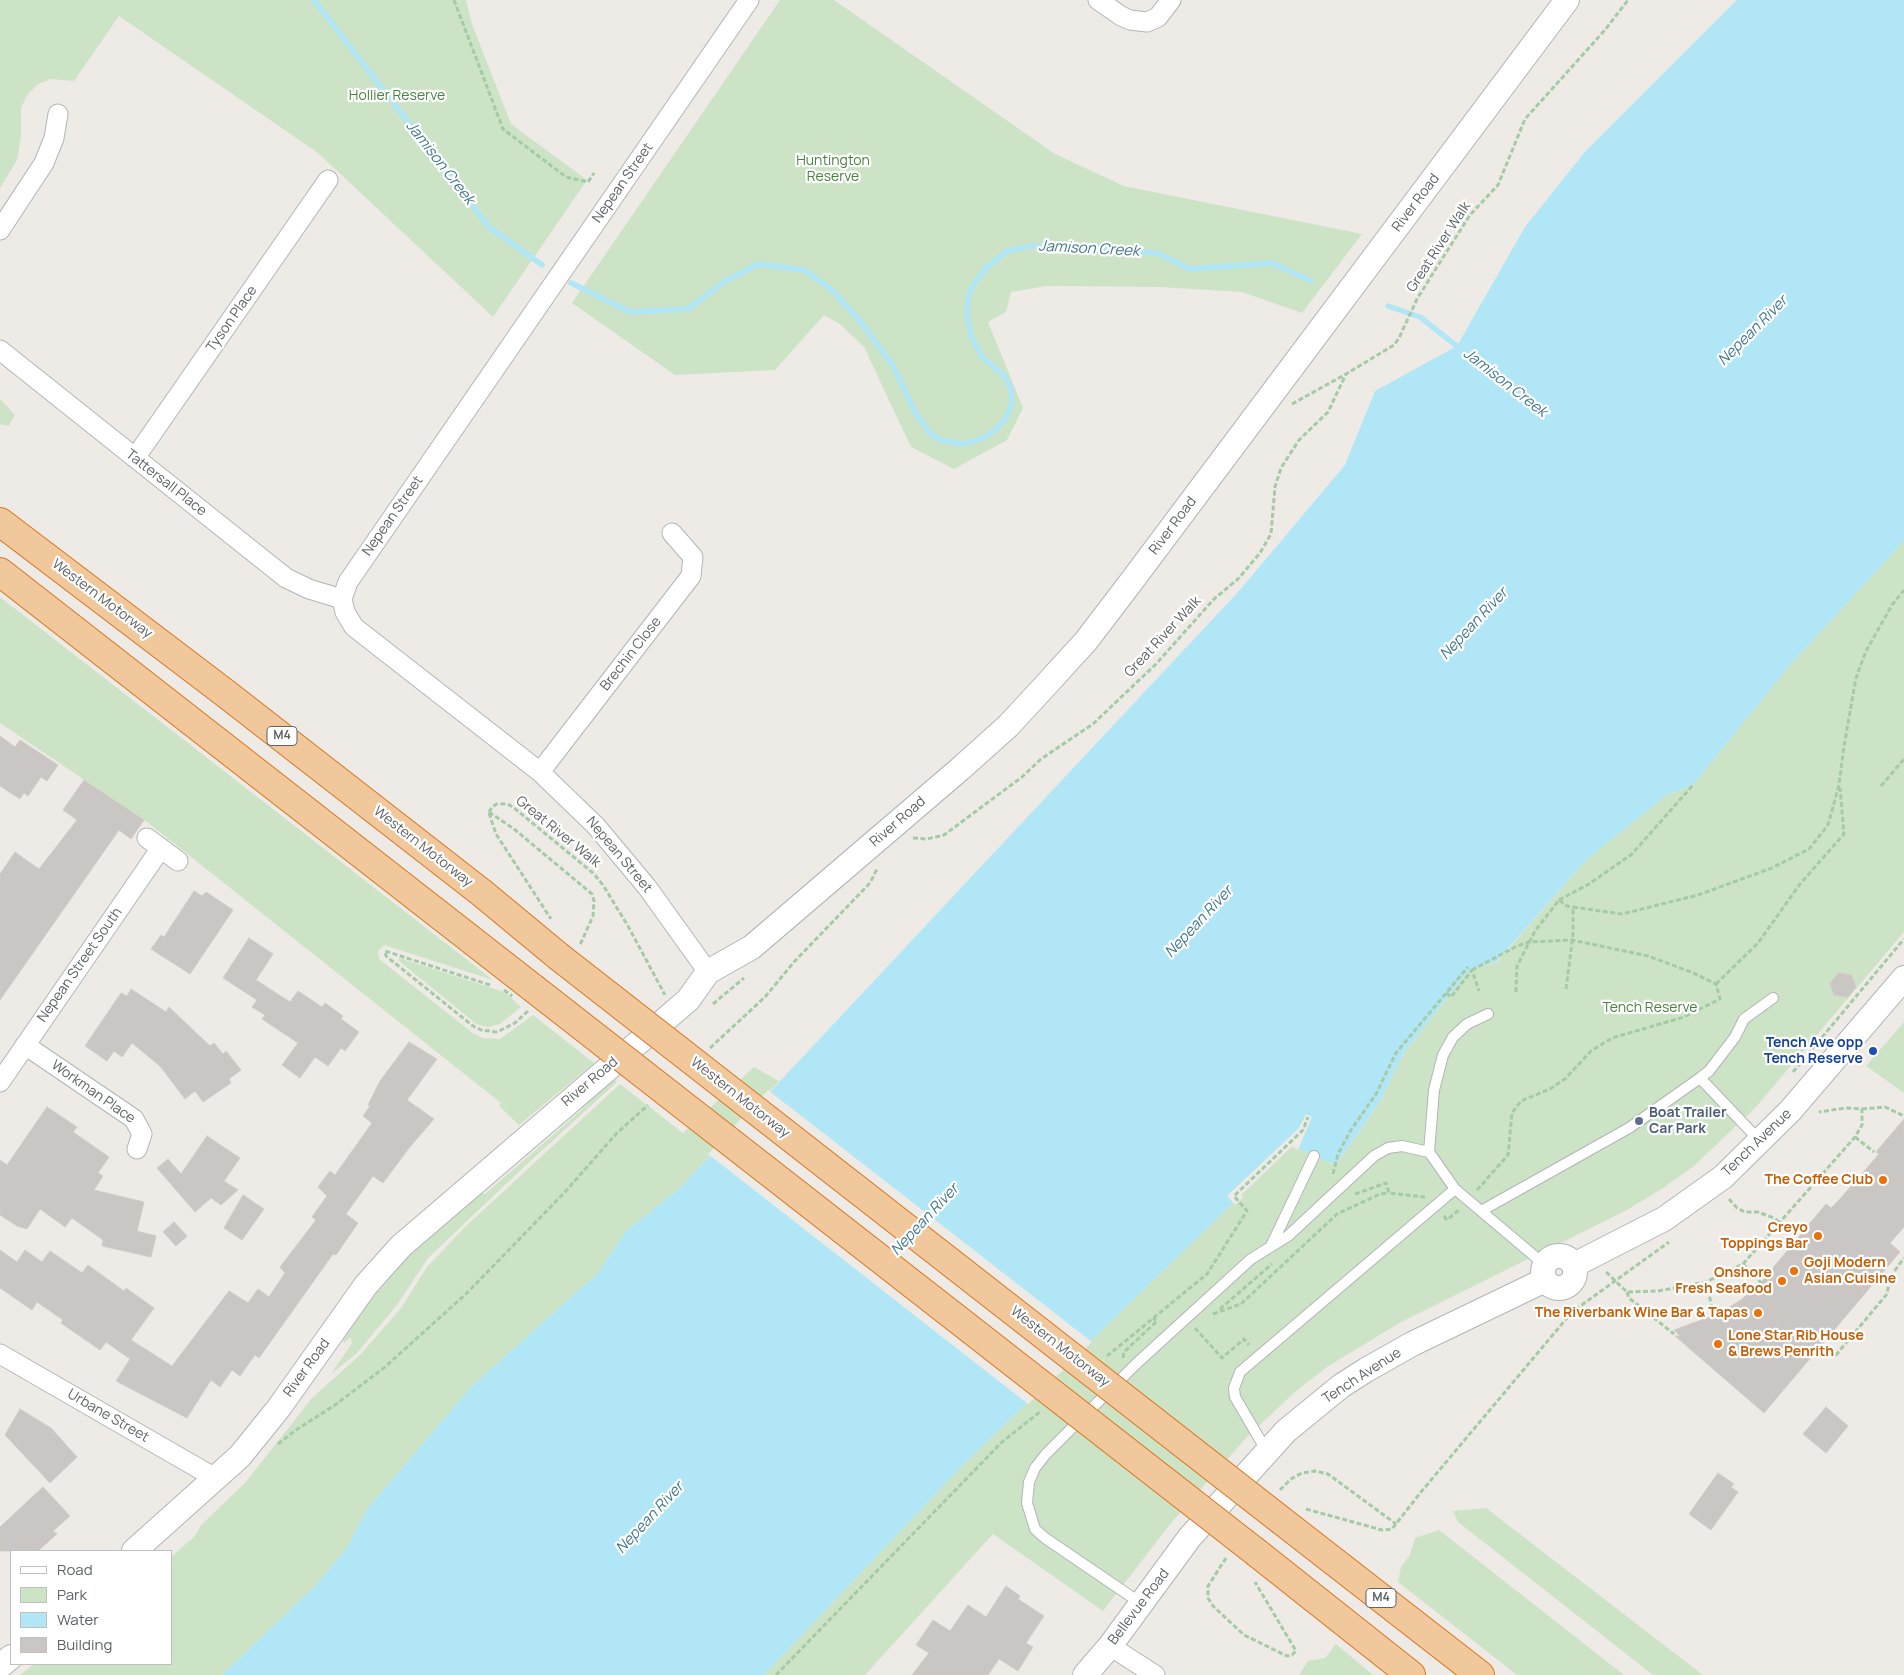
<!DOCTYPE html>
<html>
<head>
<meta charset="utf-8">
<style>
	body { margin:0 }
	#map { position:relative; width:1904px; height:1675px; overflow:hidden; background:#eeebe7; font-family:Manrope,sans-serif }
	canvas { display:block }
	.legend { position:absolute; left:10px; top:1550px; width:162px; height:115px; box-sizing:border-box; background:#fff; border:1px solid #bfc1c1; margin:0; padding:6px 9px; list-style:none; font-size:15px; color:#5e6365 }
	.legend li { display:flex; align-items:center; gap:10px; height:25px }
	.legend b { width:25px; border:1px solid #bfc1c1 }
</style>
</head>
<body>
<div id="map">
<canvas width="1904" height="1675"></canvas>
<ul class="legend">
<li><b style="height:6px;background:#fff"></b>Road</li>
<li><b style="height:14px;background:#cce3c6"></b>Park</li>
<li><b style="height:14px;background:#b0e6f5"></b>Water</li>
<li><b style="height:14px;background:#cac6c3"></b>Building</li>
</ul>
</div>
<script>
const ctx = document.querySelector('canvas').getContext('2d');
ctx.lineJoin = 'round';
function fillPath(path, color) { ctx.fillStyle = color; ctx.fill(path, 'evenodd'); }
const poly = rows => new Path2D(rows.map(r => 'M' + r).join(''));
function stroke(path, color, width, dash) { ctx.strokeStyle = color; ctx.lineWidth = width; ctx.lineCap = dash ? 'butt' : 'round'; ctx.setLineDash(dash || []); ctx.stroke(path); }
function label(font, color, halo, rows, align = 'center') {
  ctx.font = font + ' Manrope,sans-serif'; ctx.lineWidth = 4.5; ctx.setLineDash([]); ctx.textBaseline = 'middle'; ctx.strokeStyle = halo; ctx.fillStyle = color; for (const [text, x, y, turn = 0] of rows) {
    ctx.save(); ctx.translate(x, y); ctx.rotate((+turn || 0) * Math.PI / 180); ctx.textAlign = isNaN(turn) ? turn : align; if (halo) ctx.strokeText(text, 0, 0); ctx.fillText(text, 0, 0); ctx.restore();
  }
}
fillPath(poly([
	[0,0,466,0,472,24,511,124,587,180,493,317,318,153,119,16,74,81,51,79,38,84,27,95,21,108,21,136,17,160,0,188],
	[780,0,834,0,1055,154,1124,186,1362,234,1302,313,1242,292,1160,287,1046,286,1011,292,1006,312,988,322,1023,408,1007,440,954,469,911,447,864,347,840,324,824,315,775,370,675,375,572,303],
	[0,399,15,415,9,426,0,424],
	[1904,541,1904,932,1756,1107,1694,1166,1663,1188,1627,1210,1401,1322,1327,1367,1296,1391,1247,1437,1171,1523,1103,1611,993,1534,865,1675,764,1675,963,1465,1292,1146,1336,1165,1381,1100,1403,1054,1469,970,1497,962,1586,860,1668,794,1693,785,1790,665],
	[0,597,493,980,384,945,378,951,379,959,474,1034,483,1038,500,1039,533,1015,594,1063,519,1125,499,1106,501,1103,147,822,0,723],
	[399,958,495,989,506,993,521,1007,500,1024,489,1027,482,1026,475,1023,398,960],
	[1904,1022,1904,1093,1866,1066],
	[754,1067,779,1081,680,1188,626,1231,599,1272,471,1387,367,1509,347,1548,315,1586,222,1675,20,1675,34,1664,171,1664,171,1557,194,1537,201,1525,245,1483,312,1398,360,1355,401,1308,427,1267,466,1226,620,1084,683,1133],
	[614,1079,617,1082,526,1165,428,1258,397,1305,357,1353,331,1374,352,1343,351,1337,344,1343,343,1341,347,1334,369,1302,420,1242,476,1191,485,1194,592,1101,556,1128,554,1127],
	[1486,1508,1703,1675,1653,1675,1458,1522,1453,1511],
	[1439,1530,1624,1675,1517,1675,1398,1582,1401,1567,1410,1555,1415,1538],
	[1336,1644,1373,1675,1299,1675,1308,1661,1325,1658]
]), '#cce3c6');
fillPath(poly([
	[1737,0,1904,0,1904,541,1790,665,1693,785,1668,794,1586,860,1496,962,1469,970,1403,1054,1381,1100,1336,1165,1292,1146,963,1465,764,1675,222,1675,315,1586,347,1548,367,1509,471,1387,599,1272,626,1231,680,1188,1239,591,1345,465,1375,391,1457,346,1525,227,1584,153]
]), '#b0e6f5');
fillPath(poly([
	[768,1090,1092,1342,1028,1404,708,1154],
	[1306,1114,1312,1117,1298,1150,1292,1146,1241,1195,1243,1198,1235,1205,1227,1196,1299,1128]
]), '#eeebe7');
stroke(poly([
	[314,0,489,227,542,265],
	[571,283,630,312,688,309,724,282,758,264,804,270,831,289,860,321,892,364,916,414,929,432,940,440,964,444,983,438,995,430,1006,418,1012,404,1011,389,1004,376,982,357,971,336,967,314,968,296,975,282,986,268,1007,251,1030,246,1102,246,1159,254,1190,269,1272,263,1311,281],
	[1388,306,1420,317,1463,351]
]), '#b0e6f5', 5.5);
const building = poly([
	[0,736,15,747,20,740,58,765,47,781,41,777,28,796,24,793,20,799,0,786,0,736],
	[84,780,144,820,131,839,119,830,0,1000,0,874,15,852,39,869,77,820,63,810,84,780],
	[194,891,202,896,206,892,233,910,190,974,151,949,161,935,164,937,194,891],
	[249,938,273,954,256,980,290,1002,298,991,322,1007,325,1003,343,1016,341,1019,359,1032,345,1051,341,1048,328,1066,315,1057,300,1078,282,1065,298,1043,262,1019,265,1015,252,1007,257,1000,223,978,249,938],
	[1839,973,1851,975,1856,987,1848,997,1834,995,1830,983,1839,973],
	[131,989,166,1012,169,1007,210,1046,214,1043,223,1054,226,1051,241,1070,229,1079,231,1083,203,1102,195,1091,185,1099,160,1066,132,1043,122,1057,114,1051,107,1061,85,1046,121,993,127,996,131,989],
	[409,1042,437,1059,407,1100,434,1119,409,1148,383,1183,373,1176,346,1214,358,1223,336,1255,333,1254,259,1358,255,1355,240,1376,232,1370,220,1387,211,1380,187,1418,116,1381,130,1359,106,1342,100,1350,61,1323,63,1320,37,1302,32,1310,0,1288,0,1250,17,1262,25,1250,42,1262,50,1251,82,1273,88,1265,124,1291,126,1288,154,1308,131,1340,172,1366,229,1291,248,1303,258,1289,269,1297,285,1273,280,1267,316,1220,312,1217,327,1196,318,1187,330,1171,335,1175,372,1123,363,1116,370,1106,368,1105,380,1081,409,1042],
	[47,1107,77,1127,73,1132,109,1157,98,1173,103,1176,94,1190,144,1202,137,1231,156,1236,151,1257,102,1246,103,1240,72,1218,65,1227,40,1209,27,1229,17,1226,0,1215,0,1160,7,1165,47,1107],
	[1904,1119,1904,1227,1890,1243,1900,1252,1764,1413,1675,1336,1680,1336,1674,1330,1720,1313,1741,1300,1762,1281,1826,1204,1831,1208,1839,1200,1879,1154,1876,1152,1904,1119],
	[207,1136,240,1158,224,1181,238,1190,221,1205,211,1198,195,1212,157,1168,168,1159,181,1174,207,1136],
	[243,1195,264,1209,242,1240,224,1228,243,1195],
	[174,1222,187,1236,176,1246,163,1232,174,1222],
	[1826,1407,1848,1426,1826,1453,1803,1434,1826,1407],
	[20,1409,51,1428,77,1457,50,1483,5,1435,20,1409],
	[1718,1473,1734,1484,1731,1487,1738,1492,1711,1530,1689,1514,1718,1473],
	[43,1487,70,1516,53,1531,57,1534,38,1551,0,1551,0,1527,43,1487],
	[1006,1586,1020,1596,1018,1599,1044,1616,1026,1643,1033,1647,1018,1671,999,1659,988,1675,912,1675,929,1653,916,1645,933,1620,950,1631,968,1605,986,1617,1006,1586]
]);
fillPath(building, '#cac6c3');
stroke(building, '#d2ccc5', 1);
const service = poly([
	[1488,1014,1467,1024,1453,1037,1443,1055,1434,1090,1429,1152,1455,1189,1545,1265],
	[1700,1078,1760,1141],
	[1481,1211,1629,1128,1700,1078,1709,1071,1735,1037,1744,1019,1773,998],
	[1271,1246,1314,1156],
	[1266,1450,1235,1397,1234,1388,1240,1372,1455,1189],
	[1142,1604,1045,1538,1035,1529,1027,1503,1029,1482,1035,1468,1046,1454,1136,1364,1251,1259,1288,1236,1374,1156,1388,1148,1402,1146,1429,1152]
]);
const minor = poly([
	[1098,0,1121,16,1130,20,1147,22,1158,17,1171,0],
	[0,230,44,163,54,138,58,114],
	[0,350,286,578,309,589,342,599],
	[135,458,328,180],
	[540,772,691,576,693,557,672,533],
	[147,838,178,861],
	[708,972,647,887,596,826,540,772,354,627,345,612,342,599,348,582,749,0],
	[25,1045,134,1119,142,1134,137,1149],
	[0,1082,161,848],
	[0,1354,217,1479],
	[1110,1646,1155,1675]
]);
const tertiary = poly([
	'1543 1272a16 16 0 1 1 32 0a16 16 0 1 1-32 0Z',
	[1574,1265,1664,1219,1723,1177,1790,1111,1904,978],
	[134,1551,240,1456,278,1409,366,1285,401,1246,688,1000,708,972,752,947,960,769,1008,726,1045,686,1086,641,1131,582,1567,0],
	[0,1666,11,1657],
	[1085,1675,1110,1646,1190,1537,1286,1431,1341,1386,1366,1370,1412,1344,1545,1280]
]);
const motorway = poly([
	[0,522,225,693,482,893,558,956],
	[0,572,533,988],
	[1282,1521,1480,1675],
	[1257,1553,1411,1675]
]);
stroke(service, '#b1b5b7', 12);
stroke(minor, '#b1b5b7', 21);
stroke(tertiary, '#b1b5b7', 26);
stroke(motorway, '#da741b', 30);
stroke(poly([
	[454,0,503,129,566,177,588,182,594,173],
	[1292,404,1346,374,1394,345,1399,338,1417,299,1437,267,1470,215,1498,185,1525,119,1605,30,1628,0],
	[1881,786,1904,759],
	[489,812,492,807,497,804,507,804,513,807,593,873,603,885,628,926,665,995],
	[489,812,514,829,592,894,594,901,593,916,580,945],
	[489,813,496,834,551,919],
	[913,838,927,839,944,835,1022,777,1041,759,1093,724,1156,664,1214,599,1238,579,1260,553,1271,534,1275,487,1281,468,1299,440,1328,412,1346,374],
	[1559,900,1589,884,1632,854,1693,785],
	[1472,970,1517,946,1529,942,1572,940,1648,956,1691,972,1716,984,1720,999,1684,1017,1612,1038,1591,1051,1566,1078,1550,1089,1521,1101,1512,1113,1508,1155,1477,1190],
	[1716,984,1758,943,1800,884,1844,834,1840,788],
	[490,985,385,951,386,956,473,1026,481,1030,497,1032,515,1023,528,1011],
	[1566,989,1573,935,1573,907,1622,914,1698,895,1772,868,1809,849,1828,825,1839,785,1844,746,1856,678,1866,651,1892,605,1904,590],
	[1516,992,1517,966,1535,931,1559,900,1567,906,1573,907],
	[1446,993,1451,997,1472,970,1479,991],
	[713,1004,744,978],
	[710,1048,765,997,794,962,870,883,877,869],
	[1793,1072,1904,939],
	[1862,1109,1885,1107,1904,1116],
	[1855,1137,1874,1152],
	[1333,1174,1338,1154,1351,1130,1376,1094,1396,1053,1468,967],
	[1355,1194,1386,1183,1389,1193,1425,1197],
	[1729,1199,1737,1208,1745,1212,1758,1212,1774,1218,1800,1239],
	[1444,1216,1447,1220,1459,1210],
	[1743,1264,1762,1284],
	[1606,1272,1627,1292,1658,1291,1706,1282,1743,1264,1855,1137,1862,1125,1862,1109,1845,1108,1819,1112],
	[1706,1282,1715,1319],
	[1627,1292,1629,1298,1674,1334],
	[1220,1309,1272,1264],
	[1213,1314,1241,1304,1337,1214,1380,1194,1389,1193],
	[1195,1328,1222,1358,1244,1339,1249,1345],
	[1107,1356,1207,1274,1247,1211,1234,1196,1303,1130,1308,1117],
	[1813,1356,1836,1355,1887,1294,1890,1277,1904,1258],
	[1123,1358,1124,1352,1157,1321,1153,1318],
	[278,1444,296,1430,335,1405,385,1367,467,1293,564,1193,617,1133,648,1105],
	[1280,1490,1291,1479,1302,1473,1315,1471,1328,1474,1396,1524],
	[1306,1509,1382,1530,1392,1529,1421,1492,1572,1312,1669,1242],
	[1226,1558,1208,1586,1208,1598,1213,1606,1244,1635,1287,1656,1292,1655,1296,1651,1255,1582],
	[776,1675,1002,1442,1041,1411]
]), '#a5caa6', 3, [5, 2.5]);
stroke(service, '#fff', 10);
stroke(minor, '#fff', 19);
stroke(tertiary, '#fff', 24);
stroke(motorway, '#f1c89b', 28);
const motorwayBridge = poly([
	[558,956,1282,1521],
	[533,988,1257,1553]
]);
stroke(motorwayBridge, '#da741b', 30, []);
stroke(poly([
	[504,990,512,996]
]), '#a5caa6', 3, [5, 2.5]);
stroke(motorwayBridge, '#f1c89b', 28);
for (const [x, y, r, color] of [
	[1873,1051,5,"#1a4fb4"],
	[1639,1121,5,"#5c6f8a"],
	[1883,1180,5,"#e8710a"],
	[1818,1236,5,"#e8710a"],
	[1794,1271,5,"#e8710a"],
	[1782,1281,5,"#e8710a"],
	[1758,1313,5,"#e8710a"],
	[1718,1344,5,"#e8710a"]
]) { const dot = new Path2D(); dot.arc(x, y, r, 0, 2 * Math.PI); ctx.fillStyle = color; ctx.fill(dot); stroke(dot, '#fff', 2); }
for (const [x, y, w] of [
	[282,736,30],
	[1381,1598,30]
]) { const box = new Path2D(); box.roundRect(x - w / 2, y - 9.5, w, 19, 4); ctx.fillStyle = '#fff'; ctx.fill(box); stroke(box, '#5e6365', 1); }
label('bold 12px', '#5e6365', null, [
	["M4",282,736],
	["M4",1381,1598]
]);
label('14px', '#4b8240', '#fff', [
	["Hollier Reserve",397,96],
	["Huntington",833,161],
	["Reserve",833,177],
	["Tench Reserve",1650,1008]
]);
label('14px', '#5e6365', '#fff', [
	["Nepean Street",623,183,-55],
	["River Road",1416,203,-53],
	["Great River Walk",1439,247,-57],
	["Tyson Place",232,319,-55],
	["Tattersall Place",166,483,38],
	["Nepean Street",393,516,-55],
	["River Road",1173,526,-53],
	["Western Motorway",102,599,37],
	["Great River Walk",1163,637,-47],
	["Brechin Close",631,654,-52],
	["River Road",898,822,-41],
	["Great River Walk",558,832,39],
	["Western Motorway",423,847,38],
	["Nepean Street",619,855,50],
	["Nepean Street South",80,965,-55],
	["River Road",590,1082,-40],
	["Workman Place",93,1092,35],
	["Western Motorway",740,1098,38],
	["Tench Avenue",1757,1143,-44],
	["Western Motorway",1060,1347,38],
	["River Road",307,1368,-54],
	["Tench Avenue",1362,1376,-33],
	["Urbane Street",108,1416,30],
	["Bellevue Road",1139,1607,-53]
]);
label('bold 14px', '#164399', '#fff', [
	["Tench Ave opp",1863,1043],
	["Tench Reserve",1863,1059]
], 'right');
label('bold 14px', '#4e5e75', '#fff', [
	["Boat Trailer",1649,1113],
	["Car Park",1649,1129]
], 'left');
label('bold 14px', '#c56008', '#fff', [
	["The Coffee Club",1873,1180],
	["Creyo",1808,1228],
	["Toppings Bar",1808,1244],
	["Goji Modern",1804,1263,"left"],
	["Asian Cuisine",1804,1279,"left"],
	["Onshore",1772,1273],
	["Fresh Seafood",1772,1289],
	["The Riverbank Wine Bar & Tapas",1748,1313],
	["Lone Star Rib House",1728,1336,"left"],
	["& Brews Penrith",1728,1352,"left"]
], 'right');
label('italic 15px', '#44788d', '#fff', [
	["Jamison Creek",440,163,52],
	["Jamison Creek",1089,249,3],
	["Nepean River",1753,331,-45],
	["Jamison Creek",1505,383,38],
	["Nepean River",1474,624,-47],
	["Nepean River",1199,922,-47],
	["Nepean River",925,1220,-47],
	["Nepean River",650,1518,-47]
]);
</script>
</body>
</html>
